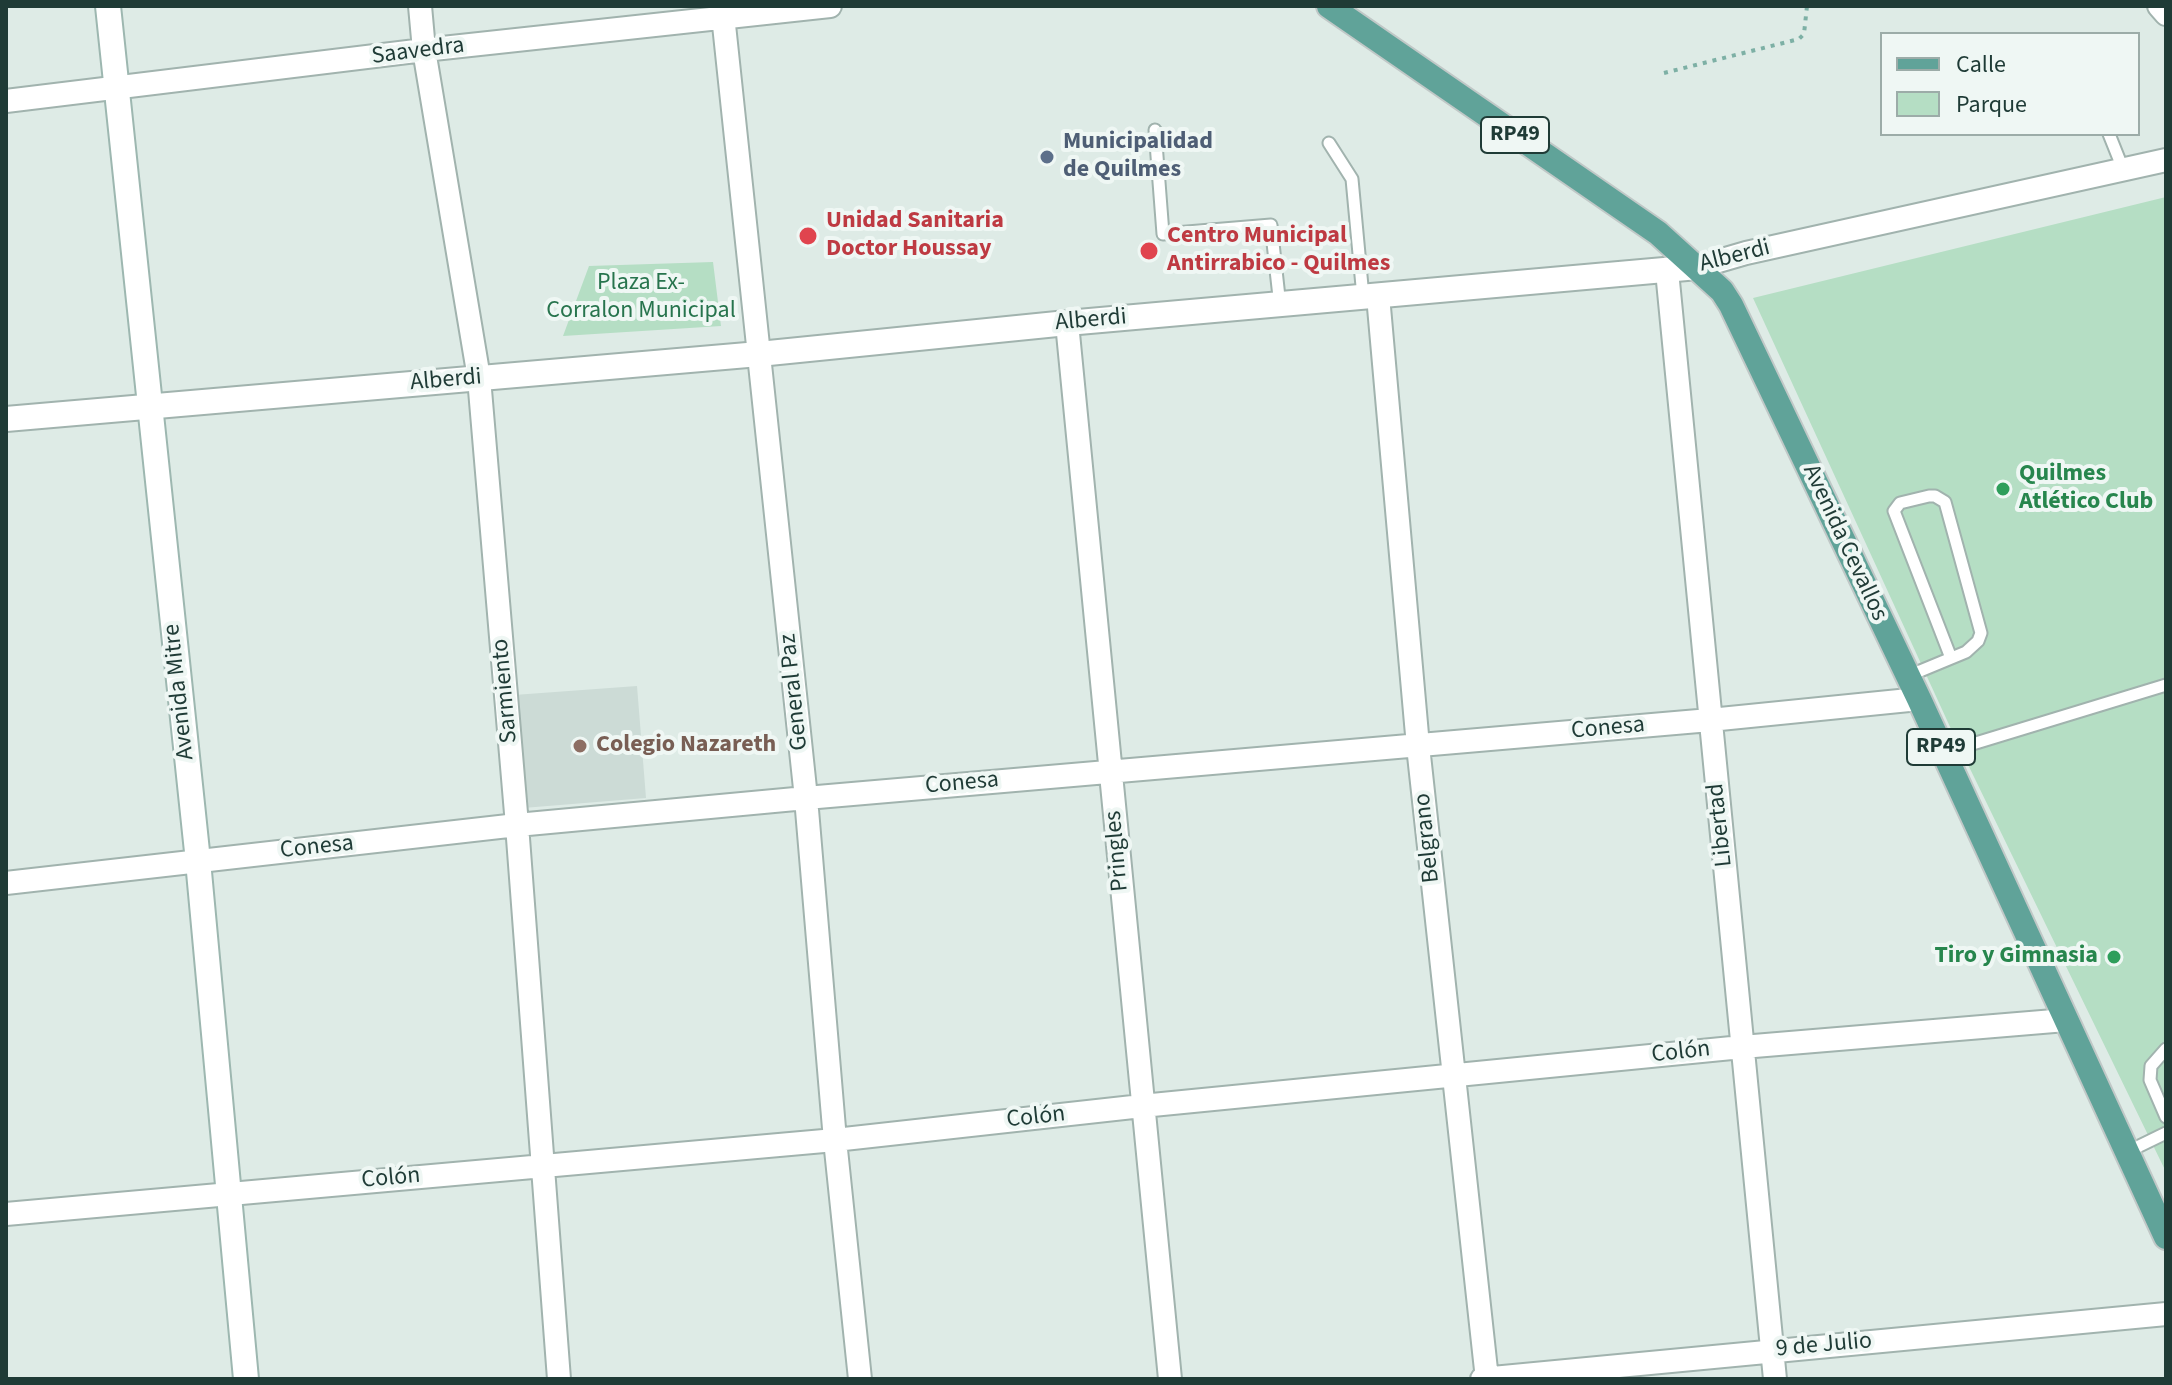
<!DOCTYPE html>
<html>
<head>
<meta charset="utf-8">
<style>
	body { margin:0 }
	#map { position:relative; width:2172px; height:1385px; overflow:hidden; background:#deebe6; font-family:"Source Sans 3",sans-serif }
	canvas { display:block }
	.frame { position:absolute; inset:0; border:8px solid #1f3b36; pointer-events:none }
	.legend { position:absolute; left:1880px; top:32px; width:260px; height:104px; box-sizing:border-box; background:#eff7f4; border:2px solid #9caca8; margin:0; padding:10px 14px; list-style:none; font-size:24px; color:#1f3b36 }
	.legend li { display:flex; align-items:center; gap:16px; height:40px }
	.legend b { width:40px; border:2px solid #9caca8 }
</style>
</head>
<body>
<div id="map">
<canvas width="2172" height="1385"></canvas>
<div class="frame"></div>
<ul class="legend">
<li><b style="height:10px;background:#60a399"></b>Calle</li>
<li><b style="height:22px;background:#b5dec4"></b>Parque</li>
</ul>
</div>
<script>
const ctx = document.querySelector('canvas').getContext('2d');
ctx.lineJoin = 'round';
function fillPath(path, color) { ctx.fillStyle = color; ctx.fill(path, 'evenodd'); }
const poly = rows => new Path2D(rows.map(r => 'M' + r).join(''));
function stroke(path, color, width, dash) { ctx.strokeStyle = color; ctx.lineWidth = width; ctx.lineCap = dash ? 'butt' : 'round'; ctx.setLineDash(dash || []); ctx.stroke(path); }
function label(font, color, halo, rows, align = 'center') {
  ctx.font = font + ' "Source Sans 3",sans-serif'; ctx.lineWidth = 8; ctx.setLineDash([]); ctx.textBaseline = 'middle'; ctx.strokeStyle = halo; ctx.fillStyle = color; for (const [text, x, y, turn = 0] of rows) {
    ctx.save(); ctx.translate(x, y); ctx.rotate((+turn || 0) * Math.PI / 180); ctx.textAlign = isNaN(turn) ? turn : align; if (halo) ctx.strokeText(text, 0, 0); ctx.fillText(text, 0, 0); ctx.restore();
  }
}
fillPath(poly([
	[637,686,646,798,523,808,514,695]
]), '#ccdbd6');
fillPath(poly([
	[2166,197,2166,1172,1957,742,1753,298],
	[713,262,721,326,563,336,589,266]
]), '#b5dec4');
const service = poly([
	[1155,130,1163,234,1271,225,1280,306],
	[2109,134,2123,169],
	[1329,143,1352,179,1363,297],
	[1908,676,1966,652,1978,641,1981,633,1945,502,1935,496,1929,496,1900,503,1894,511,1951,658],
	[1943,753,2166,685],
	[2166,1049,2151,1066,2150,1080,2166,1117],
	[2127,1152,2166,1133]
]);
const minor = poly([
	[420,6,424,50,479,378,517,825,559,1379],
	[722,6,806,798,835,1140,860,1379],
	[2159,6,2166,14],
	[6,101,424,50,830,6],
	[1698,267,1746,253,2166,160],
	[1667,271,1775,1379],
	[1378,296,1418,746,1487,1379],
	[1067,323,1170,1379],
	[6,883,517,825,806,798,1710,720,1919,699],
	[6,1214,835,1140,1142,1106,1742,1047,2066,1020],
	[1482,1379,2166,1314]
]);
const tertiary = poly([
	[6,419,759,354,1067,323,1698,267]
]);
const secondary = poly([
	[108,6,198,861,246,1379]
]);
const primary = poly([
	[1329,6,1658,233,1722,291,1731,305,1919,699,2166,1237]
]);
stroke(service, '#a1b3ae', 15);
stroke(minor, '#a1b3ae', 26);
stroke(tertiary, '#a1b3ae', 28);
stroke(secondary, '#9db7b0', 28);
stroke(primary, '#c0c8c7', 28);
stroke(poly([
	[1664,73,1799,39,1804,34,1807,6]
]), '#7db0a5', 4, [4, 6]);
stroke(service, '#fff', 11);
stroke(minor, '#fff', 22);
stroke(tertiary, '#fff', 24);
stroke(secondary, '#fff', 24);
stroke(primary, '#60a399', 24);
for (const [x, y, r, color] of [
	[1047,157,8,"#5c6f8a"],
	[808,236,10,"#e0444e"],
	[1149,251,10,"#e0444e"],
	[2003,489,8,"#2e9e5b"],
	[580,746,8,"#8d6e63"],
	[2114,957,8,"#2e9e5b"]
]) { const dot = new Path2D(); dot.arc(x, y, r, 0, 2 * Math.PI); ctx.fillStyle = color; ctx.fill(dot); stroke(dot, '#eff7f4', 3); }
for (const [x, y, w] of [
	[1515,135,68],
	[1941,747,68]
]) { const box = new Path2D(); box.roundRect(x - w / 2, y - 18, w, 36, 6); ctx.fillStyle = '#eff7f4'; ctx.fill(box); stroke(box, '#1f3b36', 2); }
label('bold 22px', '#1f3b36', null, [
	["RP49",1515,135],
	["RP49",1941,747]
]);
label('24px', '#1f3b36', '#eff7f4', [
	["Saavedra",418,52,-7],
	["Alberdi",1735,257,-14],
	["Alberdi",1091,321,-5],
	["Alberdi",446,381,-5],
	["Avenida Cevallos",1844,543,65],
	["Sarmiento",506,691,-95],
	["Avenida Mitre",180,692,-96],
	["General Paz",795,692,-96],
	["Conesa",1608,729,-5],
	["Conesa",962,784,-5],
	["Libertad",1721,825,-96],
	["Belgrano",1428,838,-96],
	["Conesa",317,848,-6],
	["Pringles",1118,851,-95],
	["Colón",1681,1053,-6],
	["Colón",1036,1118,-6],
	["Colón",391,1179,-5],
	["9 de Julio",1824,1346,-5]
]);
label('bold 24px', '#4e5e75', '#eff7f4', [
	["Municipalidad",1063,143],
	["de Quilmes",1063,171]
], 'left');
label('bold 24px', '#be3a42', '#eff7f4', [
	["Unidad Sanitaria",826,222],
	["Doctor Houssay",826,250],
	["Centro Municipal",1167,237],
	["Antirrabico - Quilmes",1167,265]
], 'left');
label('24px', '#27744d', '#eff7f4', [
	["Plaza Ex-",641,284],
	["Corralon Municipal",641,312]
]);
label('bold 24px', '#27864d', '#eff7f4', [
	["Quilmes",2019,475],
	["Atlético Club",2019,503],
	["Tiro y Gimnasia",2098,957,"right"]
], 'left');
label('bold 24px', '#785e54', '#eff7f4', [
	["Colegio Nazareth",596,746]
], 'left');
</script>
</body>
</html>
